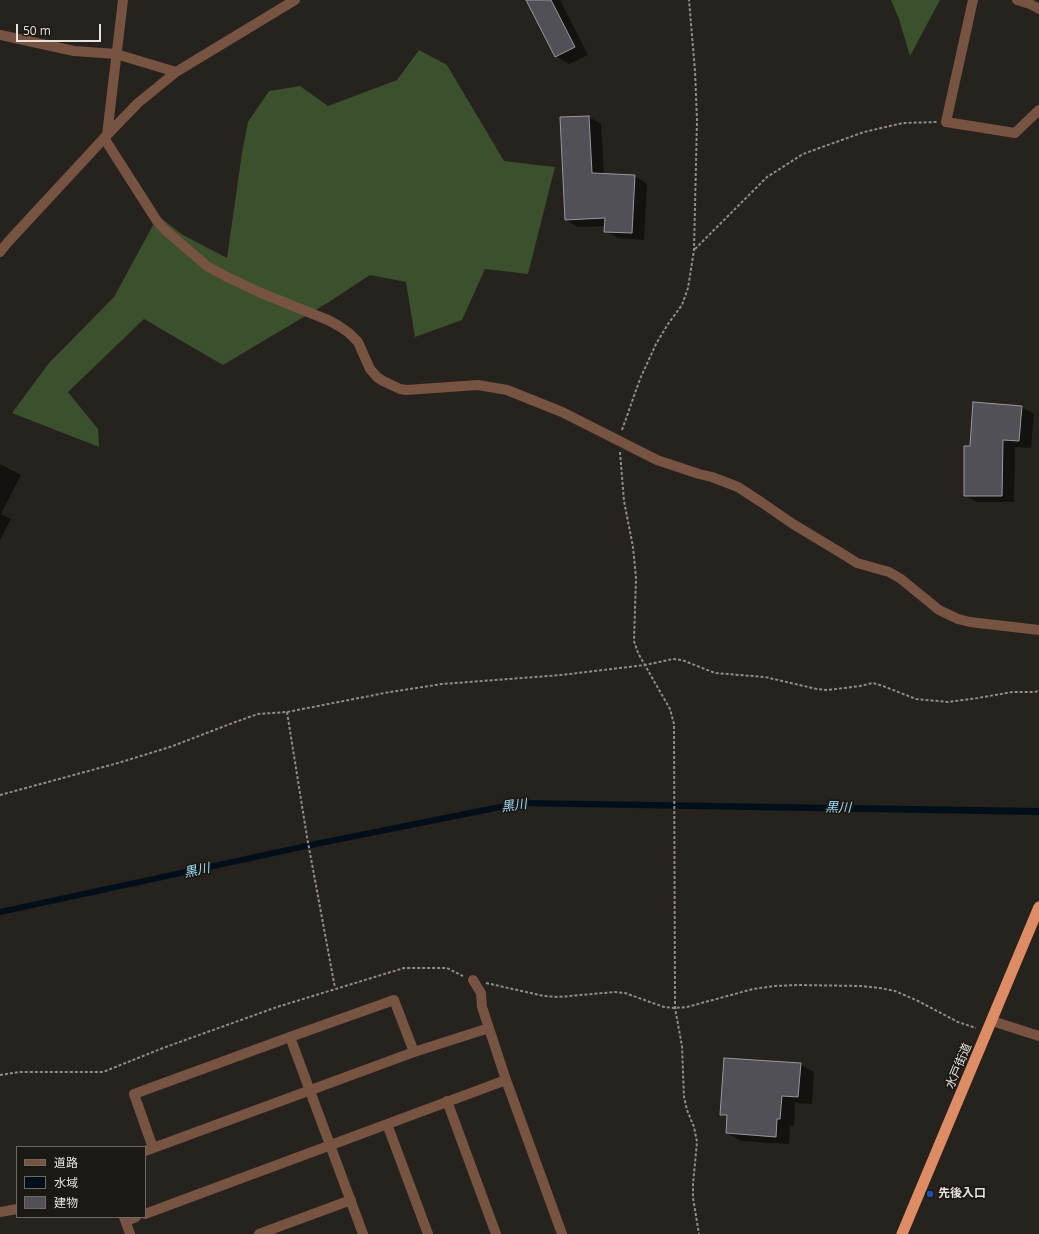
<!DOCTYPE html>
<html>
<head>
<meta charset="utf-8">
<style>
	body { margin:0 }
	#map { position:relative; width:1039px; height:1234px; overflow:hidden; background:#26221d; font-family:"Open Sans","Noto Sans JP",sans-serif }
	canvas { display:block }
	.legend { position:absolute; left:16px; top:1146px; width:130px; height:72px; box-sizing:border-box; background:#1c1813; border:1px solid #6d6a65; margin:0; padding:5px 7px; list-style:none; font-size:12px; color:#e7e4e0 }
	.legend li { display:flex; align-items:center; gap:8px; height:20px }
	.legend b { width:20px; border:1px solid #6d6a65 }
	.scale { position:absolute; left:16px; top:24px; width:85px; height:18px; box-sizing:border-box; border:2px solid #e7e4e0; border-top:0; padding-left:5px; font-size:12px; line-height:14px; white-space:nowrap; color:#e7e4e0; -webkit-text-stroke:3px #1c1813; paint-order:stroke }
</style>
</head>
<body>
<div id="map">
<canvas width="1039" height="1234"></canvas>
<ul class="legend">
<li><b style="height:5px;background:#775342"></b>道路</li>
<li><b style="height:11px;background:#000f1a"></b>水域</li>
<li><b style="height:11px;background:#515057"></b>建物</li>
</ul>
<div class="scale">50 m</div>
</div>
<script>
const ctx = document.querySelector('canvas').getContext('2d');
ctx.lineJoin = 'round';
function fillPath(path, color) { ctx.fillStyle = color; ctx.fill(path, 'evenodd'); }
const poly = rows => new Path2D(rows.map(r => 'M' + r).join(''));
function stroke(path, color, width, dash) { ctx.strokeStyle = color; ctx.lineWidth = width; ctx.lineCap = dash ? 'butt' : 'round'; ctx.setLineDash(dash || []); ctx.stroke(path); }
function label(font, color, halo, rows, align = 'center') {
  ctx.font = font + ' "Open Sans","Noto Sans JP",sans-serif'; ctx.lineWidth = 3.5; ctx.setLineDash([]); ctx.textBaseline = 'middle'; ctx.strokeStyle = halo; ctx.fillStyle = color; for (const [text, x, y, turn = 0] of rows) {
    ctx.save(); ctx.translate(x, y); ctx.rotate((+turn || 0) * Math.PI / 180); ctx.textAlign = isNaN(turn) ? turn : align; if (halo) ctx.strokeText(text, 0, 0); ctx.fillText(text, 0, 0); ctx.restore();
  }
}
fillPath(poly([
	[891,0,940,0,910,56,899,19],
	[419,50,447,65,504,161,555,167,528,274,485,269,462,320,415,337,406,282,370,275,329,302,223,365,144,319,68,392,98,429,99,447,12,413,49,363,114,297,158,216,183,235,227,258,242,153,248,122,269,91,300,86,328,106,397,80]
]), '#3b502c');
fillPath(poly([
	[521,800,1039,808,1039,815,521,806,316,847,0,915,0,909,315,841,484,807]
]), '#000f1a');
fillPath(poly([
	[527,0,560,0,588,55,569,64,556,56],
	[589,117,601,124,604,175,635,176,647,184,644,240,618,238,605,231,606,226,578,227,566,220],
	[1021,407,1034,414,1031,448,1015,447,1014,502,977,502,965,495,971,447],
	[0,464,21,475,1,514,11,519,0,540],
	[800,1064,814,1072,812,1104,795,1103,794,1126,790,1126,789,1144,741,1141,727,1133,728,1118,721,1115]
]), '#0007');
const building = poly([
	[526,0,551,0,575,47,555,57,526,0],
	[589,116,592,173,635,175,632,233,604,232,605,218,565,220,560,117,589,116],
	[973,402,1022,406,1019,441,1003,440,1002,496,964,496,964,446,970,446,973,402],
	[724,1058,801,1063,798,1097,782,1096,780,1119,777,1119,776,1137,726,1133,727,1115,720,1115,724,1058]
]);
fillPath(building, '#515057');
stroke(building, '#9898a0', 1);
stroke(poly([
	[695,249,767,177,803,154,864,132,903,123,937,122],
	[622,430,640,379,656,344,668,324,682,305,688,288,694,250,697,120,695,71,689,0],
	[620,452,624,501,633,547,636,578,634,641,638,653,670,709,674,724,675,1008,682,1046,684,1097,687,1110,694,1127,697,1142,693,1184,693,1198,699,1234],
	[287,712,307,837,335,988],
	[0,795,118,763,170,747,238,721,258,714,287,712,390,692,442,684,561,675,645,665,673,659,682,660,715,673,765,677,817,689,828,690,860,686,873,683,883,686,916,699,948,702,978,698,1012,692,1034,692,1039,691],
	[486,983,544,996,558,997,615,992,625,993,664,1007,675,1008,687,1007,753,989,774,986,798,985,861,986,880,988,895,991,918,1001,958,1022,976,1028],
	[0,1075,19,1072,103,1072,163,1048,277,1007,404,968,447,968,463,976]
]), '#908c88', 2, [3, 2]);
stroke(poly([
	[973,0,946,122,1015,133,1039,110],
	[1017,0,1030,4,1039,9],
	[0,35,74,51,116,54,176,72],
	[107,135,138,103,176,72,295,0],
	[107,135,123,0],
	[104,138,157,221,164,229,207,266,225,276,261,293,328,320,339,326,349,333,358,342,370,369,377,377,383,381,400,389,406,390,478,385,507,390,562,412,657,460,699,474,712,477,738,487,761,502,793,524,846,556,857,563,889,572,901,579,939,610,958,619,970,622,1039,630],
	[473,980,481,993,482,1007,506,1080,562,1234],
	[992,1021,1039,1036],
	[290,1037,363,1234],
	[447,1101,496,1234],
	[387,1124,428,1234],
	[153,1148,134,1094,290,1037,394,1000,414,1052],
	[145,1151,414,1052,489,1028],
	[0,1212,17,1209],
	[145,1214,506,1080],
	[124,1217,130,1234],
	[126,1221,136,1217],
	[259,1234,351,1200]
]), '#775342', 10);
stroke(poly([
	[0,252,8,242,107,135]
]), '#775342', 10);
stroke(poly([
	[902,1234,1039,907]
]), '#de8c64', 11);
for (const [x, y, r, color] of [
	[930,1194,4,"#1a4fb4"]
]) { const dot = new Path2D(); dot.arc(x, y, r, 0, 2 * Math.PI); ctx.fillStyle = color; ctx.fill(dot); stroke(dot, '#1c1813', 1.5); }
label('12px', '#e7e4e0', '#1c1813', [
	["水戸街道",959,1066,-67]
]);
label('bold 12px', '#e7e4e0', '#1c1813', [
	["先後入口",938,1194]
], 'left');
label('italic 13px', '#9dd9f7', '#1c1813', [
	["黒川",514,806,-8],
	["黒川",838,808,1],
	["黒川",197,871,-12]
]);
</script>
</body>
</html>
